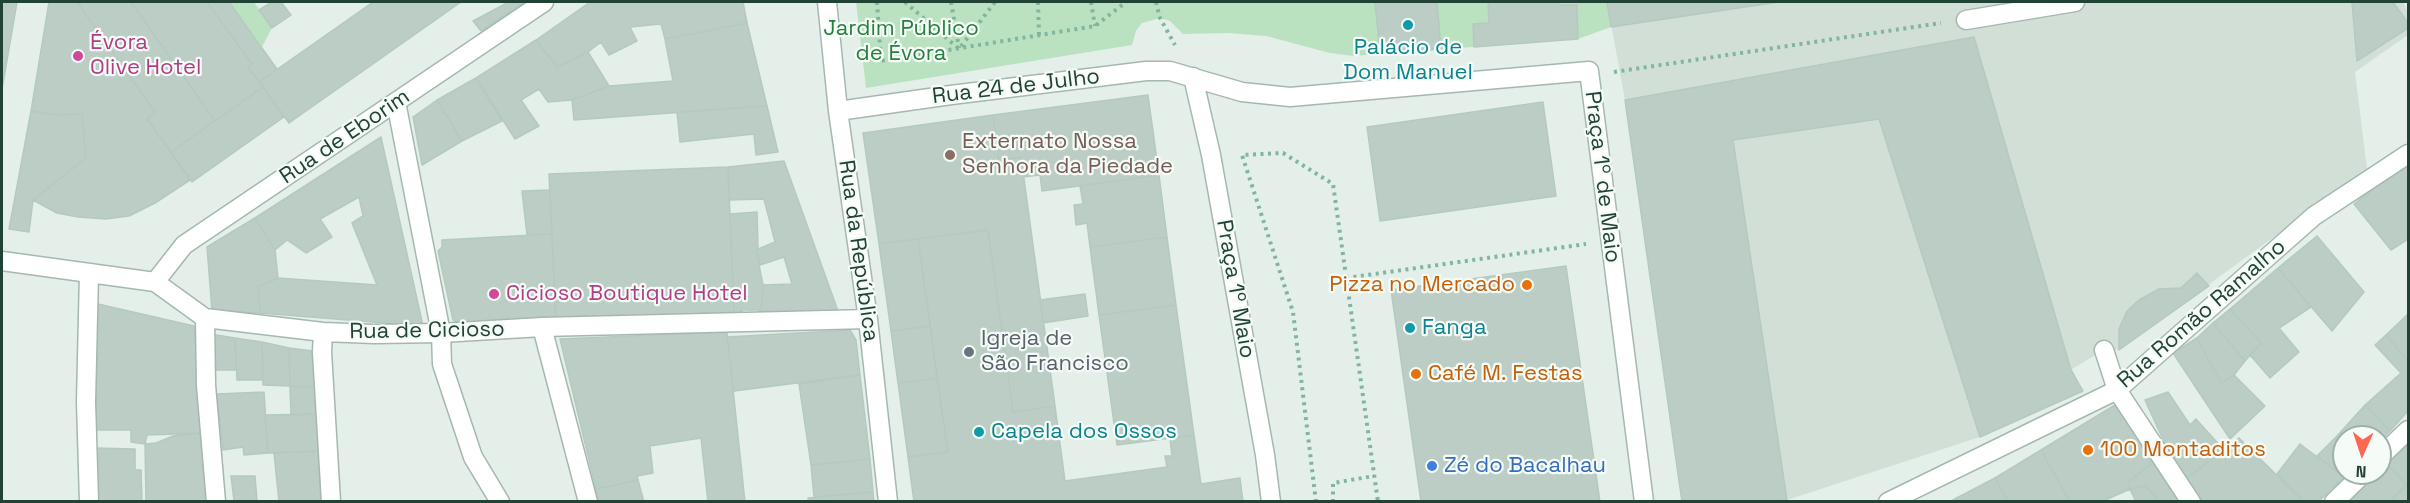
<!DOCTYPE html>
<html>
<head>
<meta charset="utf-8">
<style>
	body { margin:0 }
	#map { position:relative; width:2410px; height:503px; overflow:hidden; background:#e4efe9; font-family:"Space Grotesk",sans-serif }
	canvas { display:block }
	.frame { position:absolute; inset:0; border:3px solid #204336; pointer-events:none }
	.north { position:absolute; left:2332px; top:425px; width:60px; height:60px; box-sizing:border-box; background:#f5fbf7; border:2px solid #a0b1aa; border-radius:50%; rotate:183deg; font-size:16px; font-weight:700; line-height:24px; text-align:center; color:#204336 }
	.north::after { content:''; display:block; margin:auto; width:21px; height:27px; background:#ff6752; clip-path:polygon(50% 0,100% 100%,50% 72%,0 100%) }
</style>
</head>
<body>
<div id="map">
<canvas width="2410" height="503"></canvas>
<div class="frame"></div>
<div class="north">N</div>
</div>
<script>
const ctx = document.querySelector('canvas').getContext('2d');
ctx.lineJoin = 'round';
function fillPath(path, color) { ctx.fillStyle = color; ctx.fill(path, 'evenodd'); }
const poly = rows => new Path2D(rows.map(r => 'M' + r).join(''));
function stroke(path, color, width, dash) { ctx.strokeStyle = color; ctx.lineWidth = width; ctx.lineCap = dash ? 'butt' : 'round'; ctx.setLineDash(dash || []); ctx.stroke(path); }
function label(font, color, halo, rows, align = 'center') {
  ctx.font = font + ' "Space Grotesk",sans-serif'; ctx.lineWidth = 4.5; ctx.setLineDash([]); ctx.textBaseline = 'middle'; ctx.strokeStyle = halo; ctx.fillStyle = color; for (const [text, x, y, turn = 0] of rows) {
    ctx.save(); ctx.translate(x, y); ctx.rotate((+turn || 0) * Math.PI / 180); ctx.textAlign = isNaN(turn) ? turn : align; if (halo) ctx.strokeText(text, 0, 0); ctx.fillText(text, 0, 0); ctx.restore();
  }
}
fillPath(poly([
	[1607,2,2403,2,2408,12,2408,35,2355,72,2367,169,2119,350,2104,350,2072,369,2083,391,1980,437,1787,500,1682,502,1625,100]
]), '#d2dfd7');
fillPath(poly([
	[229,2,254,2,272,28,262,47],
	[856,2,1607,2,1611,27,1578,39,1354,56,1330,53,1266,36,1228,33,1183,34,1170,21,1160,18,1142,23,1136,31,1132,45,866,88]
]), '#bae2c0');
const building = poly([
	[2,2,17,2,2,89,2,2],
	[49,2,77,2,155,112,147,119,190,180,155,203,129,216,106,219,78,217,57,213,33,200,86,158,82,114,56,115,31,111,49,2],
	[77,2,131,2,215,121,171,152,147,119,155,112,77,2],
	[131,2,207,2,252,64,248,67,263,87,215,121,131,2],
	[207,2,229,2,277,69,259,82,248,67,252,64,207,2],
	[272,2,281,2,291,15,272,28,259,10,272,2],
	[373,2,461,2,289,123,259,82,373,2],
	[509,2,525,2,481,31,473,21,509,2],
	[590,2,743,2,747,23,665,39,661,24,630,27,637,41,609,55,601,42,588,52,557,67,536,40,590,2],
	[1375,2,1437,2,1441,49,1380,54,1375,2],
	[1488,2,1559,2,1559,5,1577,5,1578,39,1474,47,1473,24,1489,23,1488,2],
	[1607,2,1779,2,1611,27,1607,2],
	[2352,2,2393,2,2408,23,2408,28,2357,61,2352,2],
	[747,23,767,106,574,120,572,100,609,86,673,81,665,39,747,23],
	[1974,37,2071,370,2083,391,1980,437,1879,119,1733,140,1787,500,1682,502,1625,100,1974,37],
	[536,40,557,67,588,52,609,86,572,100,548,102,539,89,521,100,539,126,515,139,476,78,536,40],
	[476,78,502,121,462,141,437,100,476,78],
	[263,87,284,117,192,182,171,152,263,87],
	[1148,95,1159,175,1042,191,1040,175,1023,177,1021,157,999,160,993,115,1148,95],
	[437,100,462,141,422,165,413,117,437,100],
	[1543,102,1556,196,1380,221,1367,127,1543,102],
	[767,106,778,152,756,155,754,134,680,142,677,112,767,106],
	[31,111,56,115,82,114,86,158,33,200,29,232,9,229,31,111],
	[993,115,999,160,1021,157,1055,406,1013,412,988,230,879,244,863,133,993,115],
	[381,137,423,326,260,313,258,287,278,278,377,285,352,223,363,216,359,197,320,219,332,237,306,253,287,240,275,250,255,218,381,137],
	[784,161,838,311,761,315,763,285,792,284,784,257,760,265,756,250,775,242,764,199,729,200,728,167,784,161],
	[2408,161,2408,239,2391,250,2354,204,2408,161],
	[728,167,734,314,556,322,549,174,728,167],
	[1159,175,1167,237,1090,247,1087,223,1076,225,1074,205,1083,204,1080,186,1159,175],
	[550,190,552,234,527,235,522,191,550,190],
	[757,212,758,249,756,250,763,285,761,315,759,314,759,310,742,310,743,315,734,314,730,214,757,212],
	[255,218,275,250,278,278,258,287,260,313,212,311,207,247,255,218],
	[988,230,1013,412,1055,406,1065,481,1167,467,1165,456,1172,456,1170,439,1194,435,1201,484,1240,478,1243,502,914,502,908,457,948,452,918,239,988,230],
	[552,234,556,322,460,325,453,320,438,251,442,247,442,240,552,234],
	[2317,236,2364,292,2332,331,2278,268,2317,236],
	[1167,237,1176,305,1099,315,1090,247,1167,237],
	[918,239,930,326,891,331,879,244,918,239],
	[1566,266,1600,502,1421,502,1391,290,1566,266],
	[2278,268,2311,307,2279,328,2299,352,2270,378,2250,355,2261,343,2230,309,2278,268],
	[2197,273,2209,286,2119,350,2119,329,2127,311,2139,300,2159,289,2181,288,2197,273],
	[1085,294,1088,316,1043,323,1040,300,1085,294],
	[98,304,194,326,204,433,147,435,145,444,131,442,131,430,95,430,98,304],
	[1176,305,1194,435,1117,445,1099,315,1176,305],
	[2230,309,2261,343,2245,361,2213,323,2230,309],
	[2408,314,2408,361,2386,335,2408,314],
	[2213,323,2245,361,2234,375,2221,383,2197,338,2213,323],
	[930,326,937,378,898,383,891,331,930,326],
	[850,330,856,340,860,375,734,391,727,337,850,330],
	[727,332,745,502,708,502,701,438,650,446,653,473,637,476,638,480,596,489,560,339,727,332],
	[210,334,235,338,236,370,212,370,210,334],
	[2386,335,2408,361,2408,411,2390,431,2365,405,2401,373,2375,345,2386,335],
	[235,338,262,342,263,380,237,380,235,338],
	[2197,338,2221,383,2234,375,2265,406,2230,439,2173,353,2197,338],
	[262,342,289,348,290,386,263,385,262,342],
	[289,348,313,351,317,388,290,386,289,348],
	[860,375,870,459,811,465,799,384,860,375],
	[937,378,948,452,908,457,898,383,937,378],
	[290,386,317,388,320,414,291,415,290,386],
	[264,392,268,453,244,455,243,447,223,450,217,394,264,392],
	[2168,392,2190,425,2196,419,2224,450,2187,478,2170,455,2145,400,2168,392],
	[2115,405,2157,460,2128,482,2130,489,2101,502,2070,502,2041,450,2115,405],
	[2365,405,2390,431,2380,441,2380,437,2344,437,2344,442,2337,436,2365,405],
	[320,414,322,451,268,453,265,415,320,414],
	[204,433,211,502,146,502,145,444,156,443,173,436,204,433],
	[2408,435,2408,484,2407,485,2382,459,2408,435],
	[2337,436,2344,442,2344,473,2348,473,2344,477,2317,456,2337,436],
	[2239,438,2304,502,2200,502,2187,478,2239,438],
	[2300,444,2344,477,2318,502,2304,502,2277,474,2300,444],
	[94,448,135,449,135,470,141,470,142,502,95,502,94,448],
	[2041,450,2070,502,2009,502,1995,478,2041,450],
	[322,451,325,502,279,502,274,453,322,451],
	[870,459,873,492,814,497,811,465,870,459],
	[2382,459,2407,485,2389,502,2340,502,2368,473,2380,473,2380,461,2382,459],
	[2157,460,2184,502,2160,502,2146,486,2130,489,2128,482,2157,460],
	[231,476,255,476,257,500,234,501,231,476],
	[1995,478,2009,502,1949,502,1995,478],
	[638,480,644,502,599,502,596,489,638,480],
	[2408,484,2408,502,2389,502,2407,485,2408,484],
	[2146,486,2160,502,2136,502,2130,489,2146,486],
	[873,492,874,502,809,502,808,498,873,492]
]);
fillPath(building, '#bbcdc4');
stroke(building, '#b5cabf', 1.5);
const service = poly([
	[441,333,442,364,473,457,500,502],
	[2104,350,2117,390]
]);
const pedestrian = poly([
	[1966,20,2075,2]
]);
const minor = poly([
	[827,2,838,111,868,319,888,502],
	[1193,77,1211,155,1265,455,1271,502],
	[396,102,441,333],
	[838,111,951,95,1146,71,1170,71,1242,92,1290,97,1589,71,1644,502],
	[2,261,155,282,205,318,323,332,374,334,441,333,542,327,868,319],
	[89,273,86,402,89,502],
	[155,282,184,245,544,2],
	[205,318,206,385,216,502],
	[542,327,588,502],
	[323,332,322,352,331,502],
	[2117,390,2191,502],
	[2380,457,2408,430],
	[1888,502,2117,390,2314,216,2408,154],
	[2334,502,2364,473]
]);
stroke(service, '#a5b8b0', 21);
stroke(pedestrian, '#a5b8b0', 21);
stroke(minor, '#a5b8b0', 21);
stroke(poly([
	[877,2,881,61,1095,26,1126,2],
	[905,2,959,49,995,2],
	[951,2,959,48],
	[1038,2,1039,35],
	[1091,2,1095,26],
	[1156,2,1160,18,1175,45],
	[1614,72,1941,23],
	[1346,278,1586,244],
	[1316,502,1293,312,1242,155,1283,153,1333,184,1378,502],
	[1333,502,1333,483,1374,476]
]), '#80b69f', 4, [3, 4.5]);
stroke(service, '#fff', 18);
stroke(pedestrian, '#fff', 18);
stroke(minor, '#fff', 18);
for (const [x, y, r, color] of [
	[1408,25,6,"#0f9aa8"],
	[78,56,6,"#d1479c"],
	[950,155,6,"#8d6e63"],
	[1527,285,6,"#e8710a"],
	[494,294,6,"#d1479c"],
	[1410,328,6,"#0f9aa8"],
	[969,352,6,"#6b7280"],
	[1416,374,6,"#e8710a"],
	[979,432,6,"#0f9aa8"],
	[2088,450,6,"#e8710a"],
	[1432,466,6,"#3f7fe0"]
]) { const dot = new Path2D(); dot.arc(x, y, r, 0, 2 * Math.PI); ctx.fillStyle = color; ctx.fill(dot); stroke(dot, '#f5fbf7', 2); }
label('22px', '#257f3d', '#f5fbf7', [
	["Jardim Público",901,29],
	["de Évora",901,54]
]);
label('22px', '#b23c85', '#f5fbf7', [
	["Évora",90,43],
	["Olive Hotel",90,68],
	["Cicioso Boutique Hotel",506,294]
], 'left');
label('22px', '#0d838f', '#f5fbf7', [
	["Palácio de",1408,48,"center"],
	["Dom Manuel",1408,73,"center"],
	["Fanga",1422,328],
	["Capela dos Ossos",991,432]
], 'left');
label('22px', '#204336', '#f5fbf7', [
	["Rua 24 de Julho",1016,87,-7],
	["Rua de Eborim",345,137,-34],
	["Praça 1º de Maio",1602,177,83],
	["Rua da República",858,251,82],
	["Praça 1º Maio",1235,289,80],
	["Rua Romão Ramalho",2202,314,-41],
	["Rua de Cicioso",427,331,-1]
]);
label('22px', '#785e54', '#f5fbf7', [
	["Externato Nossa",962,142],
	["Senhora da Piedade",962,167]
], 'left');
label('22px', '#c56008', '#f5fbf7', [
	["Pizza no Mercado",1515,285,"right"],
	["Café M. Festas",1428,374],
	["100 Montaditos",2100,450]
], 'left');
label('22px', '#5b616d', '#f5fbf7', [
	["Igreja de",981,339],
	["São Francisco",981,364]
], 'left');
label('22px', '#366cbe', '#f5fbf7', [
	["Zé do Bacalhau",1444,466]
], 'left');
</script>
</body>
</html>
